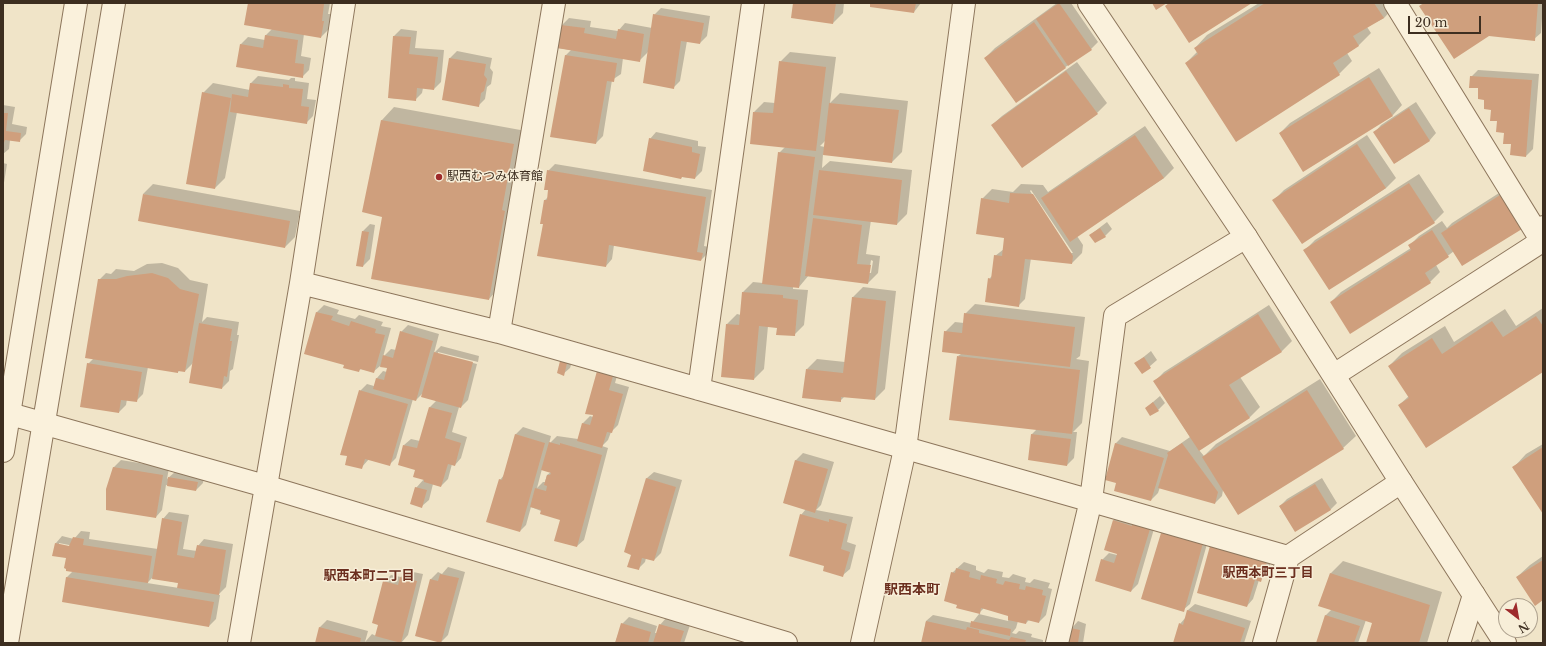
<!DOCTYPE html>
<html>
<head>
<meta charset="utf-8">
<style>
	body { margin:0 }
	#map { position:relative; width:1546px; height:646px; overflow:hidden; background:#f0e4c8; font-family:"Libre Baskerville",serif }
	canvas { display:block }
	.frame { position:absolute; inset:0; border:4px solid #3d2e20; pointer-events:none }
	.north { position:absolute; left:1498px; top:598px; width:40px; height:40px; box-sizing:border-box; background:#f7eed8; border:1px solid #ada18e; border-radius:50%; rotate:149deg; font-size:11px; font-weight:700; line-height:16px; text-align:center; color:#3d2e20 }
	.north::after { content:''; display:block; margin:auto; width:14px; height:18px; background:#9e2a2b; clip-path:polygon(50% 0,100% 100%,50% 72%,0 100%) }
	.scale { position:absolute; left:1408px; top:16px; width:73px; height:18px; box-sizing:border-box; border:2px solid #3d2e20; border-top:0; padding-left:5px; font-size:12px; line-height:14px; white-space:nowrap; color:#3d2e20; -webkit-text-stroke:3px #f7eed8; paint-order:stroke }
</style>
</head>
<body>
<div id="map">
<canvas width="1546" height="646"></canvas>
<div class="frame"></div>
<div class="north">N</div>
<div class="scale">20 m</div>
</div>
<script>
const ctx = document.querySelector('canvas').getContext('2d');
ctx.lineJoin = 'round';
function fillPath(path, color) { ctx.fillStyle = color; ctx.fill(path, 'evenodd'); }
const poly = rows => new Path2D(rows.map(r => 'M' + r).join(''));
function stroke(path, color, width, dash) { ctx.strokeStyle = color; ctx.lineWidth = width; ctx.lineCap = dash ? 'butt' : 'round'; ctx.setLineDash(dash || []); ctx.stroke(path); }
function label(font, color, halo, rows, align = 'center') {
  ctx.font = font + ' "Libre Baskerville","Noto Sans JP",serif'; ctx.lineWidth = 3; ctx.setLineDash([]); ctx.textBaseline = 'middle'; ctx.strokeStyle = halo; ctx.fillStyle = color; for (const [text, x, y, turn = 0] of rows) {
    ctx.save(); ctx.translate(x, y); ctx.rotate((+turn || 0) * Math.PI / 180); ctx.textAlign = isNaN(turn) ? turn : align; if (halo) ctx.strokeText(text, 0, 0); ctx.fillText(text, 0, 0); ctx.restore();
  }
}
fillPath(poly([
	[249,3,330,3,328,14,331,14,328,30,321,37,304,34,301,56,311,58,309,70,303,76,237,66,241,44,248,37,265,40,266,35,272,29,245,24],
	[794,3,844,3,843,13,833,23],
	[871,3,921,3,914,12],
	[1057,3,1071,3,1098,42,1091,49,1016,102,985,58,995,48],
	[1259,3,1395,3,1396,5,1384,18,1367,27,1371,33,1358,46,1347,53,1352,61,1339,74,1186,63,1197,52,1195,48,1207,35],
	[1424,3,1543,3,1541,33,1534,39,1420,6],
	[661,8,710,16,707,36,700,43,687,41,680,81,673,88,648,52,639,61,623,58,621,74,612,80,603,136,596,143,552,136,566,55,571,50,558,48,562,25,569,18,591,21,590,27,618,31,625,23,652,28,654,15],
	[401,29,417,31,415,48,444,50,441,82,434,89,423,88,422,93,415,100,389,98,394,36],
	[457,51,492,58,490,68,493,72,491,84,487,87,485,99,478,106,443,99,450,58],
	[790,52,836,57,830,103,840,93,908,101,902,152,892,162,823,154,822,168,830,161,912,170,907,214,897,224,871,220,866,254,880,256,878,273,868,283,809,275,799,287,793,287,793,289,808,290,804,325,794,335,778,327,768,326,764,369,754,379,727,324,737,314,741,315,743,292,753,282,763,283,779,153,785,147,754,112,764,102,775,103,780,62],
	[826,140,825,147,820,146],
	[871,260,873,261,871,273,869,273],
	[1077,62,1107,103,1097,113,992,125,1002,116],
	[1379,68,1402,105,1393,115,1280,133,1290,123],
	[1478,70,1539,74,1533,149,1526,156,1512,143,1471,77],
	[258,76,289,80,291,78,295,78,295,81,309,83,307,99,316,100,313,116,306,123,237,112,225,178,215,188,203,93,213,83,250,90,251,83],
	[1416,102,1436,133,1430,140,1395,163,1375,132,1381,125],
	[3,105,15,107,12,124,27,127,26,134,19,141,10,140,9,149,3,154],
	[394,107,526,131,501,286,489,299,384,216,382,120],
	[1145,126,1174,168,1164,178,1077,236,1083,245,1082,253,1072,263,1031,258,1025,299,1018,306,989,279,993,275,995,256,1004,249,1005,237,982,199,992,189,1013,192,1021,184,1043,185,1048,192],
	[1031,190,1073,253,1071,253,1030,191],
	[656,132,698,141,698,146,706,147,702,171,695,178,669,176,650,139],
	[1367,135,1396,178,1386,188,1302,243,1274,200,1284,190],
	[3,163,7,164,3,189],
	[555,164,712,190,704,246,709,247,708,253,701,260,614,245,612,259,606,266,544,223,545,200,548,197,550,189,548,171],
	[1419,174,1444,212,1434,222,1305,250,1315,240],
	[153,184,300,211,295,237,285,247,143,194],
	[1510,186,1531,218,1454,251,1436,265,1440,272,1430,282,1331,302,1341,292,1411,248,1409,246,1419,236,1442,221,1447,228,1452,223],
	[1107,222,1112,229,1105,236,1090,235],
	[370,224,375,225,370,259,363,266,363,231],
	[162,263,178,268,190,280,208,284,202,322,207,317,239,322,237,335,239,335,233,369,230,371,229,381,222,388,194,362,185,371,180,370,178,372,148,367,143,394,136,401,127,399,126,405,119,412,88,364,94,358,99,280,106,273,111,274,116,269,134,271,147,264],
	[863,287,896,291,885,389,875,399,845,396,840,401,807,369,817,359,845,362,853,297],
	[975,304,1085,317,1080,356,1076,359,1089,361,1082,423,1073,432,1077,432,1074,458,1067,465,1029,459,1032,434,1037,429,958,356,961,354,945,332,955,322,964,323,965,314],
	[324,305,339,310,337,314,355,319,359,315,383,322,381,326,391,328,383,357,391,349,396,350,401,332,408,325,439,334,434,353,441,346,479,356,478,362,438,352,438,354,477,364,468,400,461,407,459,407,452,432,467,437,461,458,455,465,452,464,448,479,441,486,433,484,429,500,422,506,416,488,424,479,416,470,404,445,411,439,420,441,430,407,436,401,424,392,416,400,413,399,396,458,389,465,369,459,361,468,360,391,367,384,374,386,377,378,383,371,387,372,389,368,380,366,373,372,361,369,358,371,345,364,306,353,317,312],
	[1269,305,1292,341,1282,351,1240,377,1260,407,1250,417,1199,450,1204,456,1216,444,1320,379,1356,436,1343,448,1223,490,1222,496,1215,503,1160,487,1158,493,1151,500,1117,483,1115,444,1122,437,1170,451,1190,437,1155,381,1164,372],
	[1543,308,1543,371,1399,405,1409,396,1389,366,1402,353,1445,326,1454,342,1505,309,1516,326],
	[1151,351,1157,360,1142,373,1136,363],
	[568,355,574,356,570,368,563,374,558,372,561,361],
	[605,365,619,369,615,383,629,387,618,425,611,432,608,440,602,446,608,448,584,540,577,546,561,519,531,507,526,525,520,531,500,480,504,475,516,434,523,427,551,436,549,444,557,436,578,439,583,423,590,416,593,417],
	[542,469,551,472,547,475,545,482,543,482,537,488],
	[1160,396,1165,403,1158,410,1146,408],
	[1543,444,1543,513,1514,467,1526,454],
	[803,453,834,462,821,505,816,510,853,517,847,542,856,545,850,569,843,575,826,565,801,515,806,509,784,503,796,460],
	[121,460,169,468,167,479,176,471,204,476,203,483,196,490,166,485,162,510,156,517,107,489,114,467],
	[654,472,682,480,661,553,654,560,646,558,645,562,638,569,632,554,647,478],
	[1322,478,1337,503,1330,510,1280,506,1287,499],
	[169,512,189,515,183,549,197,551,198,546,204,539,233,544,226,587,218,595,220,595,216,619,209,626,63,601,67,577,73,571,67,557,53,555,56,543,62,536,74,539,81,531,90,532,89,539,158,549,163,519],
	[59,543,74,546,74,548,59,545],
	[152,578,179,583,179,588,147,583],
	[1120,513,1156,522,1138,584,1131,591,1102,560,1109,553,1117,555,1114,520],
	[1168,526,1209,537,1190,604,1183,610,1162,533],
	[1211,546,1273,555,1267,574,1259,580,1253,599,1247,606],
	[1543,556,1543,599,1517,577,1530,565],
	[1343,561,1442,592,1427,643,1367,643,1373,623,1366,620,1358,643,1317,643,1326,615,1332,609,1331,573],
	[964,562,976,566,976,570,984,573,988,569,1003,572,1002,577,1009,578,1013,574,1026,578,1025,582,1030,583,1034,579,1050,583,1048,588,1052,589,1046,615,1039,622,1029,620,1026,623,1018,621,1016,628,1012,633,1016,634,1019,631,1032,634,1031,637,1043,640,1043,643,922,643,926,621,933,615,972,623,979,614,1008,621,1009,615,984,608,979,613,952,573],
	[448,567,465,572,448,635,441,642,431,579,438,572,442,574],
	[408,571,423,574,408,635,401,643,316,643,320,627,327,620,368,631,365,642,372,634,376,636,379,624,384,582,391,575,401,577],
	[1195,604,1251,621,1244,643,1174,643,1180,624,1186,617,1188,610],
	[629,617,657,626,655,633,657,633,660,625,666,618,690,625,684,643,615,643,622,624],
	[1078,621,1086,624,1083,643,1068,643,1072,628],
	[1478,639,1481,643,1472,643]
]), '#0003');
fillPath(poly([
	[248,3,324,4,322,21,324,21,321,38,244,25],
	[793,3,836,3,833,24,791,18],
	[870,3,916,3,914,13,870,7],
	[1059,3,1092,50,1068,66,1036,19],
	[1152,3,1167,3,1156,10],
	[1169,3,1252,3,1189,43,1165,6],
	[1265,3,1374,3,1384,18,1353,36,1359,46,1333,63,1340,75,1236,142,1185,63,1198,54,1194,48],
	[1424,3,1538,3,1535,41,1489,36,1454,59,1419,6],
	[653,14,704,23,700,44,681,41,674,89,643,83],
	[1034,22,1066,68,1016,103,984,58],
	[561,25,585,28,584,33,616,39,618,29,644,34,640,62,557,48],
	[265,35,298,40,295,63,304,64,303,78,236,67,240,44,263,48],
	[393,36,411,37,409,54,438,57,434,90,417,88,416,101,388,98],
	[565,55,617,63,614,82,607,81,596,144,550,137],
	[449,58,486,64,484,75,487,79,484,91,481,93,479,107,442,100],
	[779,61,826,67,816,151,750,144,753,112,773,113],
	[1066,71,1098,114,1022,168,991,125],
	[1470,76,1532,80,1526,157,1510,155,1511,144,1503,144,1504,133,1496,132,1497,121,1490,121,1491,110,1484,109,1484,100,1478,99,1478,88,1469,88],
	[1369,77,1393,116,1303,172,1279,133],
	[250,83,283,87,283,84,289,85,289,88,303,89,301,106,309,107,307,124,230,112,232,94,248,97],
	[202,92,231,98,215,189,186,184],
	[829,103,899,110,892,163,823,155],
	[1409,108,1430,141,1394,164,1373,132],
	[3,113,8,113,6,131,21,133,20,142,5,140,3,145],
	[381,120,514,144,502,210,505,211,489,300,371,279,382,217,362,212],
	[1135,135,1164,178,1070,242,1041,198],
	[649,138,692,147,692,152,700,154,695,179,682,177,681,179,643,171],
	[1357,144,1386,188,1302,244,1272,200],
	[778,152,815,157,799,288,762,284],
	[547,170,706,197,697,252,703,253,701,261,609,245,606,267,537,256,543,224,540,224,544,200,547,200,548,190,544,190],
	[819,170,902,180,897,225,813,215],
	[1409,183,1435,223,1329,290,1303,250],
	[1010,193,1033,194,1073,256,1072,264,1025,259,1019,307,985,302,988,278,991,279,994,255,1002,256,1004,238,976,234,981,198,1009,203],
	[143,194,290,221,285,248,138,221],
	[1500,195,1522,229,1462,266,1441,233],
	[813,218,862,225,857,264,871,265,868,284,805,276],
	[1100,228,1106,237,1095,243,1089,235],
	[1432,230,1449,257,1425,273,1431,283,1350,334,1330,302,1411,250,1408,245],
	[362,231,369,232,363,267,356,266],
	[152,273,168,278,180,289,199,294,185,372,178,371,178,373,85,358,98,279,116,279,127,276],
	[742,292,783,295,783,298,798,300,795,336,776,335,777,328,759,326,754,380,721,377,726,324,739,325],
	[852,297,886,301,875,400,841,397,841,402,802,398,806,369,843,373],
	[316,312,333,316,331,320,349,326,351,321,376,329,375,333,385,335,374,373,360,369,359,372,343,368,344,365,304,354],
	[964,313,1075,327,1070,367,942,352,944,331,962,333],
	[1258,314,1282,352,1229,385,1250,418,1199,451,1153,381],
	[1536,316,1543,326,1543,372,1426,448,1398,405,1409,398,1388,366,1432,338,1442,354,1492,321,1503,337],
	[199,323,232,329,230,341,232,341,227,377,224,376,222,389,189,383],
	[400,331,433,341,416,401,373,389,376,378,384,380,387,368,380,367,383,355,393,358],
	[434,352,473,362,461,408,421,397],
	[957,356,1080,370,1072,434,949,420],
	[1144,357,1151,368,1142,374,1134,363],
	[560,361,567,363,564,376,557,373],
	[87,363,142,372,137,402,121,400,119,413,80,407],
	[597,371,613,376,609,390,623,394,612,433,607,432,602,448,577,441,582,423,590,425,593,415,585,414],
	[359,390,408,404,390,466,365,459,362,469,345,465,347,456,340,455],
	[1307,390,1344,449,1238,515,1202,457],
	[1153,402,1159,411,1150,416,1145,408],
	[429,407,452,413,445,438,461,443,455,466,448,464,441,487,424,482,424,480,413,477,415,470,398,465,403,445,417,448],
	[515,434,545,443,520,532,486,522,499,479,502,480],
	[1031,434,1071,439,1067,466,1028,460],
	[549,442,560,445,560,443,602,455,577,547,554,541,560,520,540,514,541,510,530,507,535,488,546,491,547,486,544,485,547,475,550,475,551,473,541,470],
	[1115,443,1164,458,1151,501,1114,491,1116,483,1105,480],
	[1182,443,1218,492,1215,504,1158,488,1168,455,1167,453],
	[1543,447,1543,514,1512,467],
	[795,460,828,469,815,513,783,503],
	[113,467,163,475,156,518,106,510,106,489],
	[168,477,198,482,196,491,167,486],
	[646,478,676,487,654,561,642,558,639,570,627,567,631,555,624,552],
	[1315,484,1331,510,1295,532,1279,506],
	[415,487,427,490,422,508,410,504],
	[800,514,829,522,829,519,847,524,841,549,850,552,843,577,823,571,824,566,789,556],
	[162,518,182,522,177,555,194,558,197,545,226,550,219,595,177,588,178,583,152,579],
	[1113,520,1132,526,1132,524,1150,529,1131,592,1095,581,1101,559,1114,563,1117,554,1104,550],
	[1161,533,1203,543,1184,612,1141,599],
	[73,537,84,539,83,545,152,556,148,583,66,571,66,569,64,568,66,558,52,556,55,543,69,546],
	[1210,546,1267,562,1261,582,1255,580,1247,607,1197,593],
	[1543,560,1543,600,1535,606,1516,577],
	[956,568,970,572,969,577,980,580,981,575,997,579,996,583,1003,585,1005,581,1020,584,1019,589,1025,590,1026,586,1043,590,1042,595,1046,596,1039,623,1027,620,1026,624,1008,620,1008,616,981,608,980,614,956,608,957,605,944,601,951,572,955,573],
	[1330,573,1430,605,1419,643,1366,643,1372,623,1318,606],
	[440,574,459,578,441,643,415,636,430,579,438,581],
	[66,577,214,602,209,627,62,602],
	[400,577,417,581,401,643,375,636,378,625,372,623,383,581,398,585],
	[1187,610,1245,628,1240,643,1173,643,1179,623,1183,625],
	[1325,615,1360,626,1354,643,1316,643],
	[926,621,966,630,967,627,979,630,979,633,1009,640,1011,637,1026,640,1025,643,921,643],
	[971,621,1011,629,1010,636,970,627],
	[621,623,651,632,648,643,615,643],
	[659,624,684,631,680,643,653,643],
	[319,627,361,638,360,643,315,643],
	[1071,628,1080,630,1078,643,1067,643]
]), '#cf9f7d');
const minor = poly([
	[1395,3,1543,243],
	[301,283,499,332,1288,557],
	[499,332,554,3],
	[1334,375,1542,241,1543,227],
	[699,389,753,3],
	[3,412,265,486,786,643],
	[239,643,301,283,344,3],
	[1057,643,1091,500,1115,316,1246,237],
	[1264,643,1288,557,1401,482],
	[1459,643,1474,595]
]);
const tertiary = poly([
	[1089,3,1246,237,1401,482,1505,643],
	[3,451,76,3],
	[7,643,114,3],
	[862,643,905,449,964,3]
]);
stroke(minor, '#8d765c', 24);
stroke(tertiary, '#8d765c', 24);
stroke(minor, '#faf1dc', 22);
stroke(tertiary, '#faf1dc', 22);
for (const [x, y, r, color] of [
	[439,177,4,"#9e2a2b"]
]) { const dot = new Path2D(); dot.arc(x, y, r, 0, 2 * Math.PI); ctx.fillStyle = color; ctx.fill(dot); stroke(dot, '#f7eed8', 1.5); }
label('12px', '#3d2e20', '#f7eed8', [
	["駅西むつみ体育館",447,177]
], 'left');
label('bold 13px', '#6b2e1e', '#f7eed8', [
	["駅西本町三丁目",1268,573],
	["駅西本町二丁目",369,576]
]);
label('bold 14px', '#6b2e1e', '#f7eed8', [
	["駅西本町",912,590]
]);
</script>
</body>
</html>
